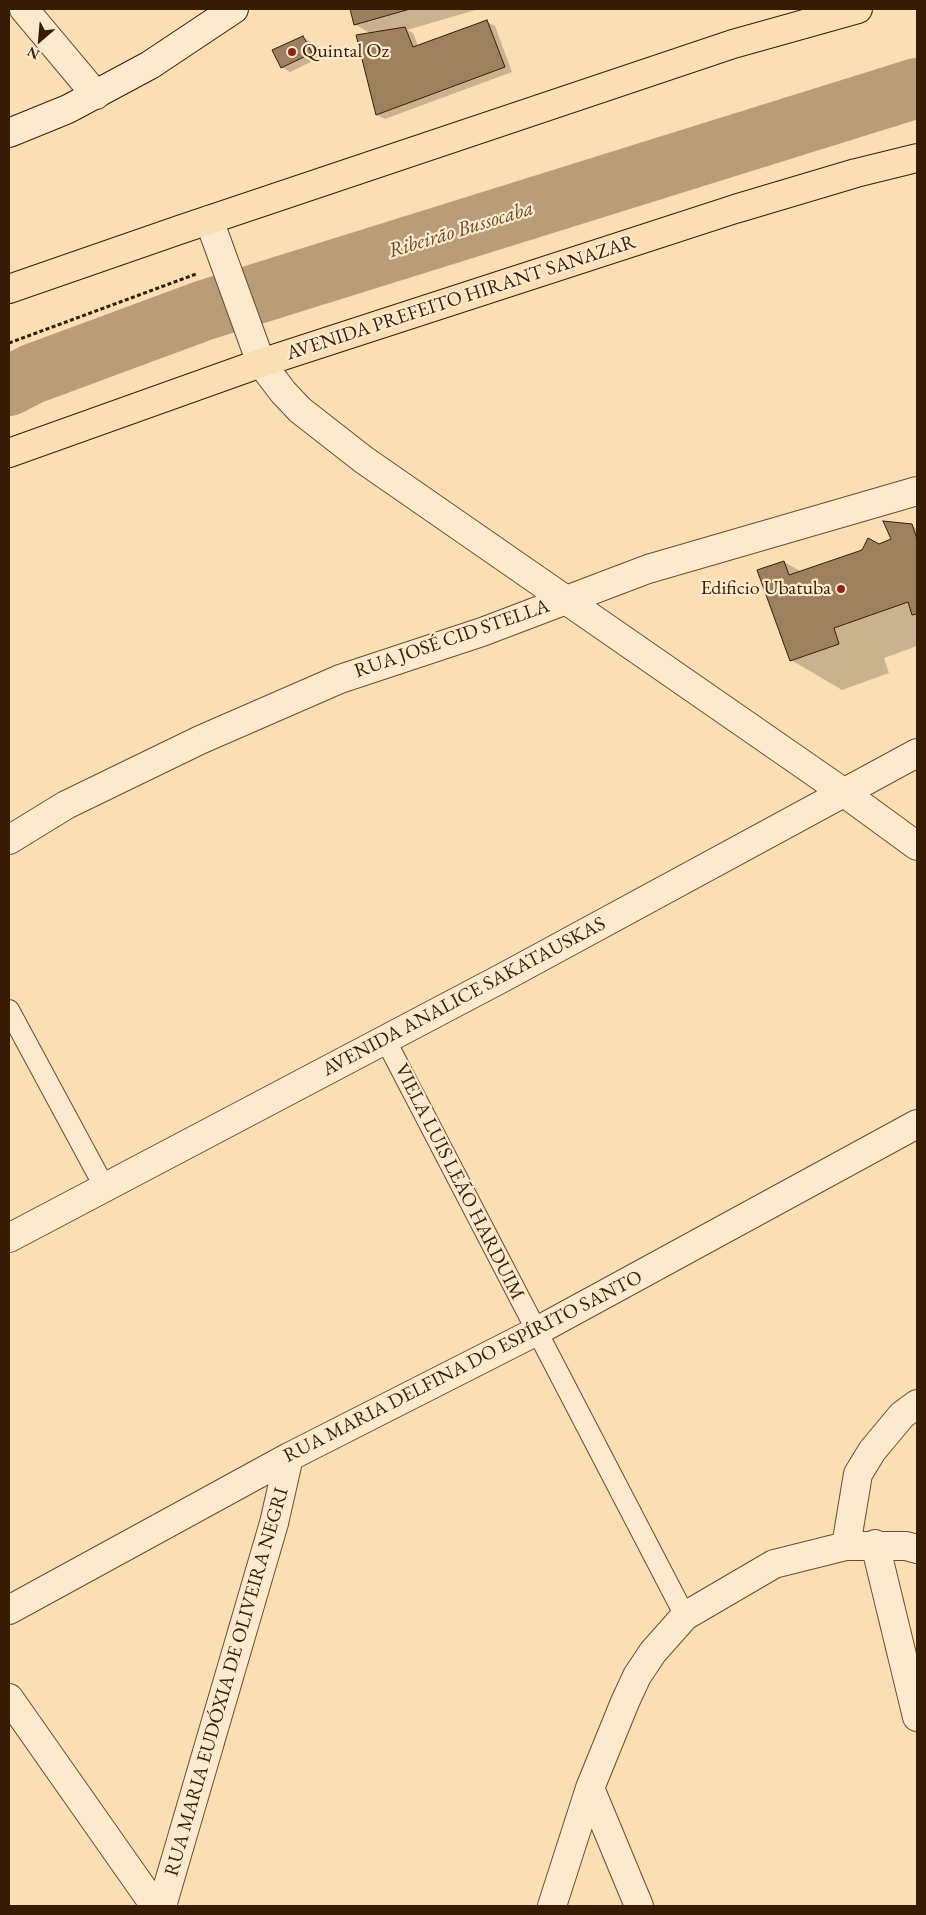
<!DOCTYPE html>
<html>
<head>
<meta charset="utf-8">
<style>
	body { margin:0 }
	#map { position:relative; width:926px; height:1915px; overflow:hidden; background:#fbdfb4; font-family:"EB Garamond",serif }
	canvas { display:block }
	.frame { position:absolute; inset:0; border:10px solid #381c02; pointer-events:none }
	.north { position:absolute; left:15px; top:15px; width:50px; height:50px; -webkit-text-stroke:4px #fceace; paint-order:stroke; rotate:207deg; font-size:14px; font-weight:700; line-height:20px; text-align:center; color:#381c02 }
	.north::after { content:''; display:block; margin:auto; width:18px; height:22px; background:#381c02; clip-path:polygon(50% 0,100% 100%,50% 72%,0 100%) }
</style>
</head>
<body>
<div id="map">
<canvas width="926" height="1915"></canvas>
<div class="frame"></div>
<div class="north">N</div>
</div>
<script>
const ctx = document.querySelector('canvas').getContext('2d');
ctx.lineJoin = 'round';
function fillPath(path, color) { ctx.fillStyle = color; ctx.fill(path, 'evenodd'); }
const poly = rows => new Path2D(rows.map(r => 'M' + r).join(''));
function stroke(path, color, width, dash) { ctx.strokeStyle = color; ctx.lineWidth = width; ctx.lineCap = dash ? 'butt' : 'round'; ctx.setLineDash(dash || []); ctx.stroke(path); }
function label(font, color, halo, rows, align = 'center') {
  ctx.font = font + ' "EB Garamond",serif'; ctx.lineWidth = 4.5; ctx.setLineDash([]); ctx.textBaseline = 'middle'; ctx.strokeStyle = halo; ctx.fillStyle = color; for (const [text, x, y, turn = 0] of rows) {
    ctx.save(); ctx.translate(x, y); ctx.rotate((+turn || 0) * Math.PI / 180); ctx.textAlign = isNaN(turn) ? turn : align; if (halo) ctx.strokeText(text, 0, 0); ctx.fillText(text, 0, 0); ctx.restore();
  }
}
fillPath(poly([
	[352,9,479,9,407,30,413,33,418,46,487,22,495,26,512,72,385,119,377,115,371,34,355,24],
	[303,37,311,42,319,58,290,72,282,67],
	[912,526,917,529,917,646,884,658,889,673,842,690,791,660,784,562,802,572,892,540]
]), '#0003');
stroke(poly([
	[9,386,32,374,205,310,917,88]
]), '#b99d77', 60);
const building = poly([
	[350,9,410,9,354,25,350,9],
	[487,20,505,67,376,115,356,35,405,27,413,47,487,20],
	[303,36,312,53,281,68,272,50,303,36],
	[883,521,912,524,917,539,917,614,912,615,908,602,834,628,839,644,790,661,757,570,784,561,789,575,862,550,868,538,879,544,891,539,883,521]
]);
fillPath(building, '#9d815f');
stroke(building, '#381c02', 1);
const service = poly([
	[9,1010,105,1188],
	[385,1039,685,1616]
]);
const minor = poly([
	[24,9,96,95],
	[209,220,261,363,283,392,300,410,364,460,843,792,917,846],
	[9,840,66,805,200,740,340,679,482,632,648,569,917,491],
	[875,1544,917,1717],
	[846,1546,858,1474,872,1451,902,1415,917,1404],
	[9,1610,289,1457,537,1331,917,1124],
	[9,1698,155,1906],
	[590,1788,639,1906],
	[162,1906,274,1523,289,1457],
	[552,1906,590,1788,625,1702,637,1676,653,1652,685,1616,774,1564,846,1546,906,1546,917,1549]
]);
const tertiary = poly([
	[9,1238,504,977,917,753]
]);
const secondary = poly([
	[9,133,68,109,150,65,234,9]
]);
const primary = poly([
	[9,289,182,229,733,44,858,9],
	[9,453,261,363,735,209,856,173,917,158]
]);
stroke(service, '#694d2e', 22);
stroke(minor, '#694d2e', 30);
stroke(tertiary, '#694d2e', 30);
stroke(secondary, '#381c02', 30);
stroke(primary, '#381c02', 30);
stroke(poly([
	[9,343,196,274]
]), '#381c02', 3, [4, 2.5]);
stroke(service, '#fceace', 20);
stroke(minor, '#fceace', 28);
stroke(tertiary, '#fceace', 28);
stroke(secondary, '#fceace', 28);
stroke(primary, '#fbdfb4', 28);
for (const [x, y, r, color] of [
	[292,52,5,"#8f2418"],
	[841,589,5,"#8f2418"]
]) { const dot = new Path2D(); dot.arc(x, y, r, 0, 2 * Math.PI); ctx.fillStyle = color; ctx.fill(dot); stroke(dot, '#fceace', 2); }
label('20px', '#381c02', '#fceace', [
	["Quintal Oz",302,52],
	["Edificio Ubatuba",831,589,"right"]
], 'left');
label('20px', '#381c02', '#fceace', [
	["AVENIDA PREFEITO HIRANT SANAZAR",461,298,-18],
	["RUA JOSÉ CID STELLA",452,639,-19],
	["AVENIDA ANALICE SAKATAUSKAS",464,997,-28],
	["VIELA LUIS LEÃO HARDUIM",459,1182,63],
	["RUA MARIA DELFINA DO ESPÍRITO SANTO",463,1367,-27],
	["RUA MARIA EUDÓXIA DE OLIVEIRA NEGRI",227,1682,-74]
]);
label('italic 21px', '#65492b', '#fceace', [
	["Ribeirão Bussocaba",461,230,-17]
]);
</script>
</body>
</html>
